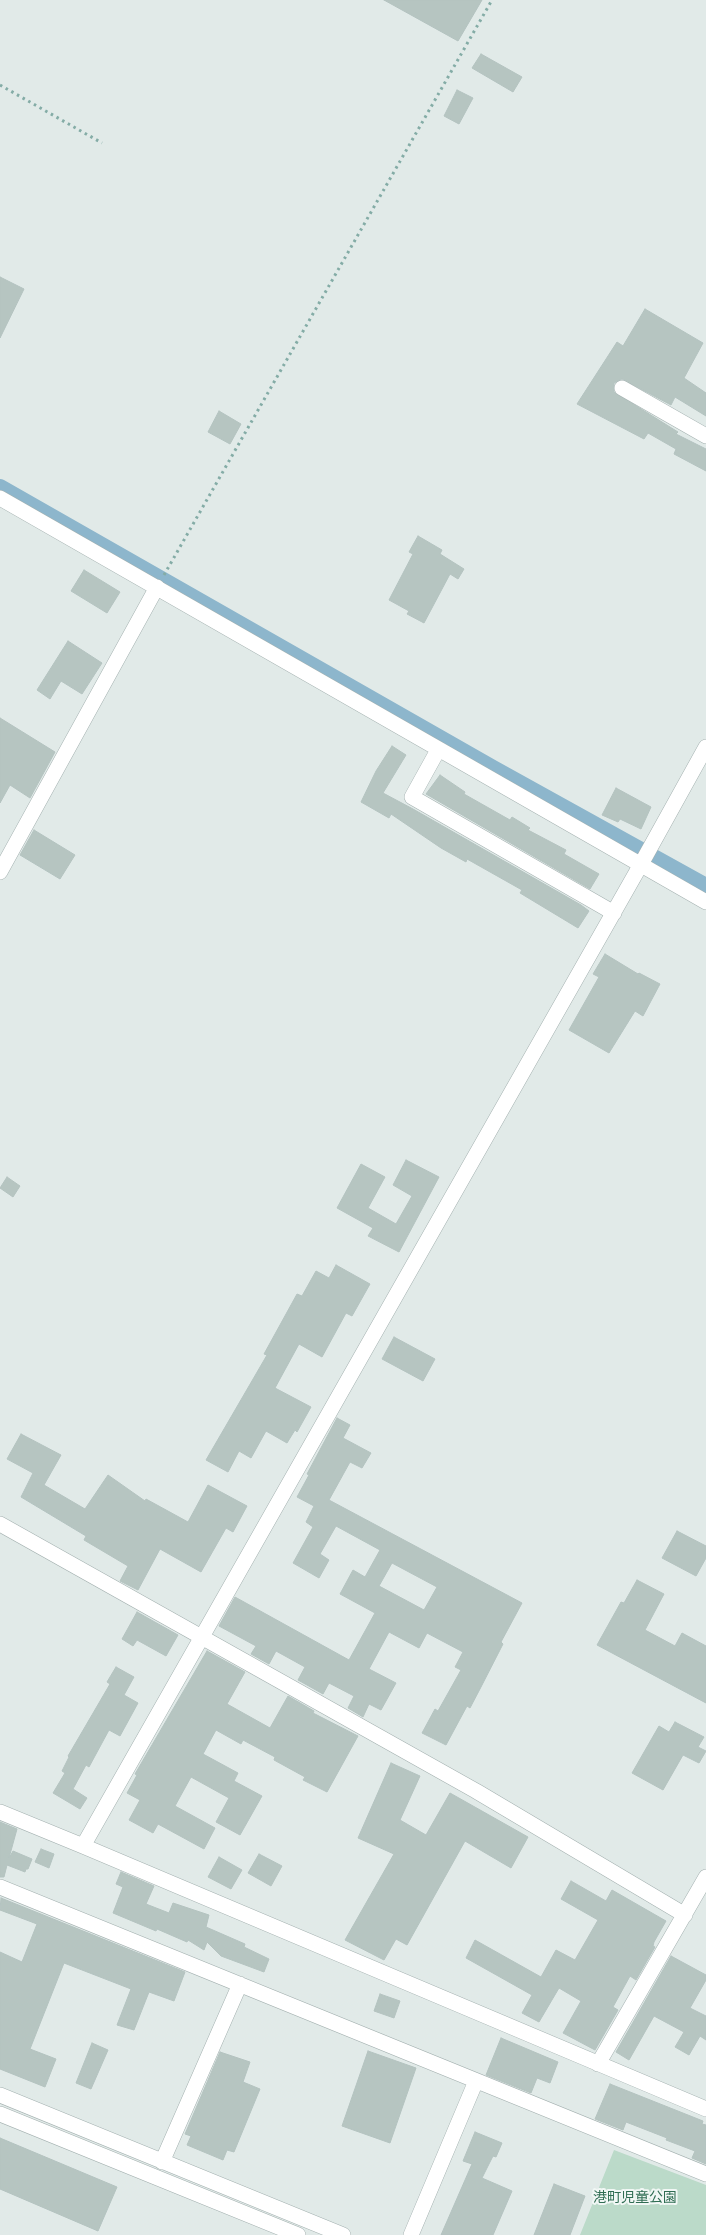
<!DOCTYPE html>
<html>
<head>
<meta charset="utf-8">
<style>
	body { margin:0 }
	canvas { display:block; background:#e1eae8 }
</style>
</head>
<body>
<canvas width="706" height="2235"></canvas>
<script>
const ctx = document.querySelector('canvas').getContext('2d');
ctx.lineJoin = 'round';
function fillPath(path, color) { ctx.fillStyle = color; ctx.fill(path, 'evenodd'); }
const poly = rows => new Path2D(rows.map(r => 'M' + r).join(''));
function stroke(path, color, width, dash) { ctx.strokeStyle = color; ctx.lineWidth = width; ctx.lineCap = dash ? 'butt' : 'round'; ctx.setLineDash(dash || []); ctx.stroke(path); }
function label(font, color, halo, rows, align = 'center') {
  ctx.font = font + ' "Work Sans","Noto Sans JP",sans-serif'; ctx.lineWidth = 4; ctx.setLineDash([]); ctx.textBaseline = 'middle'; ctx.strokeStyle = halo; ctx.fillStyle = color; for (const [text, x, y, turn = 0] of rows) {
    ctx.save(); ctx.translate(x, y); ctx.rotate((+turn || 0) * Math.PI / 180); ctx.textAlign = isNaN(turn) ? turn : align; if (halo) ctx.strokeText(text, 0, 0); ctx.fillText(text, 0, 0); ctx.restore();
  }
}
fillPath(poly([
	[614,2150,706,2185,706,2235,580,2235]
]), '#bbdac9');
stroke(poly([
	[0,487,493,768,706,886]
]), '#8db6cc', 16);
const building = poly([
	[384,0,482,0,458,41,384,0],
	[481,54,522,77,513,92,472,68,481,54],
	[457,90,473,98,459,124,444,116,457,90],
	[0,277,24,289,0,338,0,277],
	[645,309,703,343,684,378,706,393,706,416,675,397,671,405,622,379,614,383,614,392,678,432,676,434,706,449,706,471,674,454,676,449,648,433,644,439,577,404,617,342,623,346,645,309],
	[219,411,241,424,230,444,208,432,219,411],
	[418,536,442,550,440,554,464,569,458,579,450,574,424,623,407,614,409,611,389,600,413,554,409,552,418,536],
	[84,570,120,592,107,613,71,591,84,570],
	[68,641,102,663,82,694,61,681,50,699,37,690,68,641],
	[0,718,55,752,30,798,10,785,0,803,0,718],
	[392,746,406,755,383,793,413,809,581,905,589,911,578,928,520,893,522,890,467,859,466,862,441,848,391,814,389,818,361,802,376,771,392,746],
	[440,775,465,792,464,794,510,820,512,817,530,828,528,830,566,850,564,854,599,874,590,889,426,794,440,775],
	[616,788,651,807,641,829,620,819,618,822,602,815,616,788],
	[34,830,75,855,60,879,20,855,34,830],
	[605,954,638,974,639,973,660,984,643,1016,635,1011,609,1053,569,1030,599,977,593,974,605,954],
	[406,1160,439,1177,399,1252,368,1236,373,1228,337,1208,361,1164,385,1177,368,1208,396,1224,412,1196,393,1185,406,1160],
	[7,1177,20,1186,13,1197,0,1188,7,1177],
	[336,1265,370,1284,352,1316,346,1313,322,1357,299,1344,275,1388,311,1407,297,1432,295,1430,287,1443,266,1431,251,1458,239,1451,228,1472,206,1460,267,1355,264,1354,297,1294,302,1296,316,1271,329,1278,336,1265],
	[394,1337,435,1359,423,1381,382,1359,394,1337],
	[337,1418,350,1425,343,1438,371,1453,362,1468,350,1462,329,1500,522,1603,501,1642,503,1644,481,1687,470,1708,467,1706,446,1745,422,1733,435,1709,438,1711,461,1670,455,1667,463,1652,427,1633,419,1648,389,1632,369,1669,396,1683,381,1710,369,1704,363,1717,348,1708,354,1696,329,1683,323,1694,298,1680,305,1667,276,1651,269,1664,251,1654,256,1646,219,1626,235,1597,349,1660,375,1613,340,1594,353,1570,365,1577,380,1550,336,1526,320,1554,329,1560,319,1578,293,1563,313,1527,306,1522,314,1506,297,1497,309,1475,307,1474,337,1418],
	[392,1563,437,1587,424,1610,379,1586,392,1563],
	[21,1434,61,1455,44,1485,85,1509,108,1475,145,1501,146,1499,188,1522,208,1485,247,1506,233,1532,226,1528,201,1572,160,1549,138,1590,120,1581,128,1566,84,1540,86,1536,21,1497,33,1473,7,1459,21,1434],
	[677,1531,706,1546,706,1558,696,1576,662,1558,677,1531],
	[637,1580,664,1594,645,1630,675,1646,682,1633,706,1646,706,1703,597,1645,621,1602,624,1603,637,1580],
	[137,1612,178,1635,166,1656,137,1640,133,1646,122,1639,137,1612],
	[207,1651,245,1672,227,1704,270,1728,288,1696,314,1711,313,1713,358,1736,327,1792,303,1780,305,1777,274,1760,275,1757,243,1740,241,1744,216,1730,203,1754,238,1773,234,1781,262,1796,240,1835,216,1822,229,1798,191,1777,175,1806,215,1828,204,1849,158,1824,153,1833,129,1820,140,1800,127,1793,137,1775,135,1774,207,1651],
	[116,1667,134,1677,124,1695,138,1703,120,1736,109,1730,89,1767,86,1765,73,1789,87,1798,80,1809,53,1793,65,1773,62,1771,69,1757,68,1756,110,1684,107,1682,116,1667],
	[675,1722,704,1737,698,1747,706,1751,699,1763,683,1755,663,1790,632,1773,659,1726,669,1732,675,1722],
	[391,1763,420,1776,400,1820,426,1835,450,1793,528,1837,511,1868,465,1841,407,1945,396,1939,384,1960,345,1940,394,1854,358,1838,391,1763],
	[0,1822,17,1829,9,1858,13,1851,32,1859,28,1869,26,1869,25,1872,7,1865,4,1877,0,1877,0,1822],
	[41,1849,54,1854,49,1868,35,1862,41,1849],
	[259,1854,282,1866,271,1886,248,1873,259,1854],
	[219,1857,242,1870,231,1889,208,1877,219,1857],
	[121,1872,154,1886,146,1904,169,1913,173,1903,209,1915,206,1927,245,1944,244,1947,269,1959,264,1972,221,1956,207,1942,204,1950,188,1940,187,1942,157,1929,156,1931,113,1913,123,1887,116,1884,121,1872],
	[571,1881,606,1901,612,1890,666,1921,654,1942,653,1946,655,1947,636,1980,630,1976,613,2007,618,2010,595,2050,563,2033,581,2001,559,1988,539,2022,522,2013,532,1995,466,1958,475,1940,541,1977,556,1950,575,1960,598,1920,561,1899,571,1881],
	[1,1898,185,1972,174,2001,149,1992,134,2030,117,2025,131,1989,64,1963,30,2049,56,2059,45,2087,0,2069,0,1952,22,1962,37,1924,0,1910,1,1898],
	[671,1956,706,1975,706,1980,690,2008,706,2016,706,2040,700,2036,689,2055,675,2047,684,2032,654,2016,629,2060,616,2052,671,1956],
	[380,1994,400,2001,394,2018,374,2011,380,1994],
	[501,2038,558,2062,550,2083,537,2078,531,2093,486,2075,501,2038],
	[92,2043,108,2050,91,2089,76,2083,92,2043],
	[368,2051,416,2068,390,2143,342,2126,368,2051],
	[220,2052,250,2062,243,2082,260,2089,234,2152,227,2150,223,2160,187,2145,191,2136,185,2134,220,2052],
	[610,2084,703,2121,702,2124,706,2125,706,2164,692,2158,695,2151,666,2140,667,2138,626,2122,623,2130,595,2119,610,2084],
	[475,2132,502,2143,496,2157,493,2156,482,2178,512,2191,493,2235,441,2235,472,2164,463,2161,475,2132],
	[0,2138,117,2187,98,2231,0,2189,0,2138],
	[554,2184,585,2196,570,2235,534,2235,554,2184]
]);
fillPath(building, '#b6c5c1');
stroke(building, '#b4c3c0', 1);
const minor = poly([
	[622,388,706,436],
	[0,498,706,902],
	[438,750,412,797,614,913],
	[0,872,157,587],
	[0,1524,476,1791,685,1915],
	[0,1812,83,1846,706,2109],
	[83,1846,640,866,706,747],
	[0,1887,706,2174],
	[598,2064,706,1877],
	[0,2095,343,2235],
	[0,2114,298,2235],
	[162,2162,240,1984],
	[411,2235,476,2081]
]);
stroke(minor, '#a4b1b0', 16);
stroke(poly([
	[0,85,102,143],
	[164,575,492,0]
]), '#84aca6', 3, [2.5, 4]);
stroke(minor, '#fff', 15);
label('14px', '#306d53', '#f1f7f5', [
	["港町児童公園",635,2198]
]);
</script>
</body>
</html>
